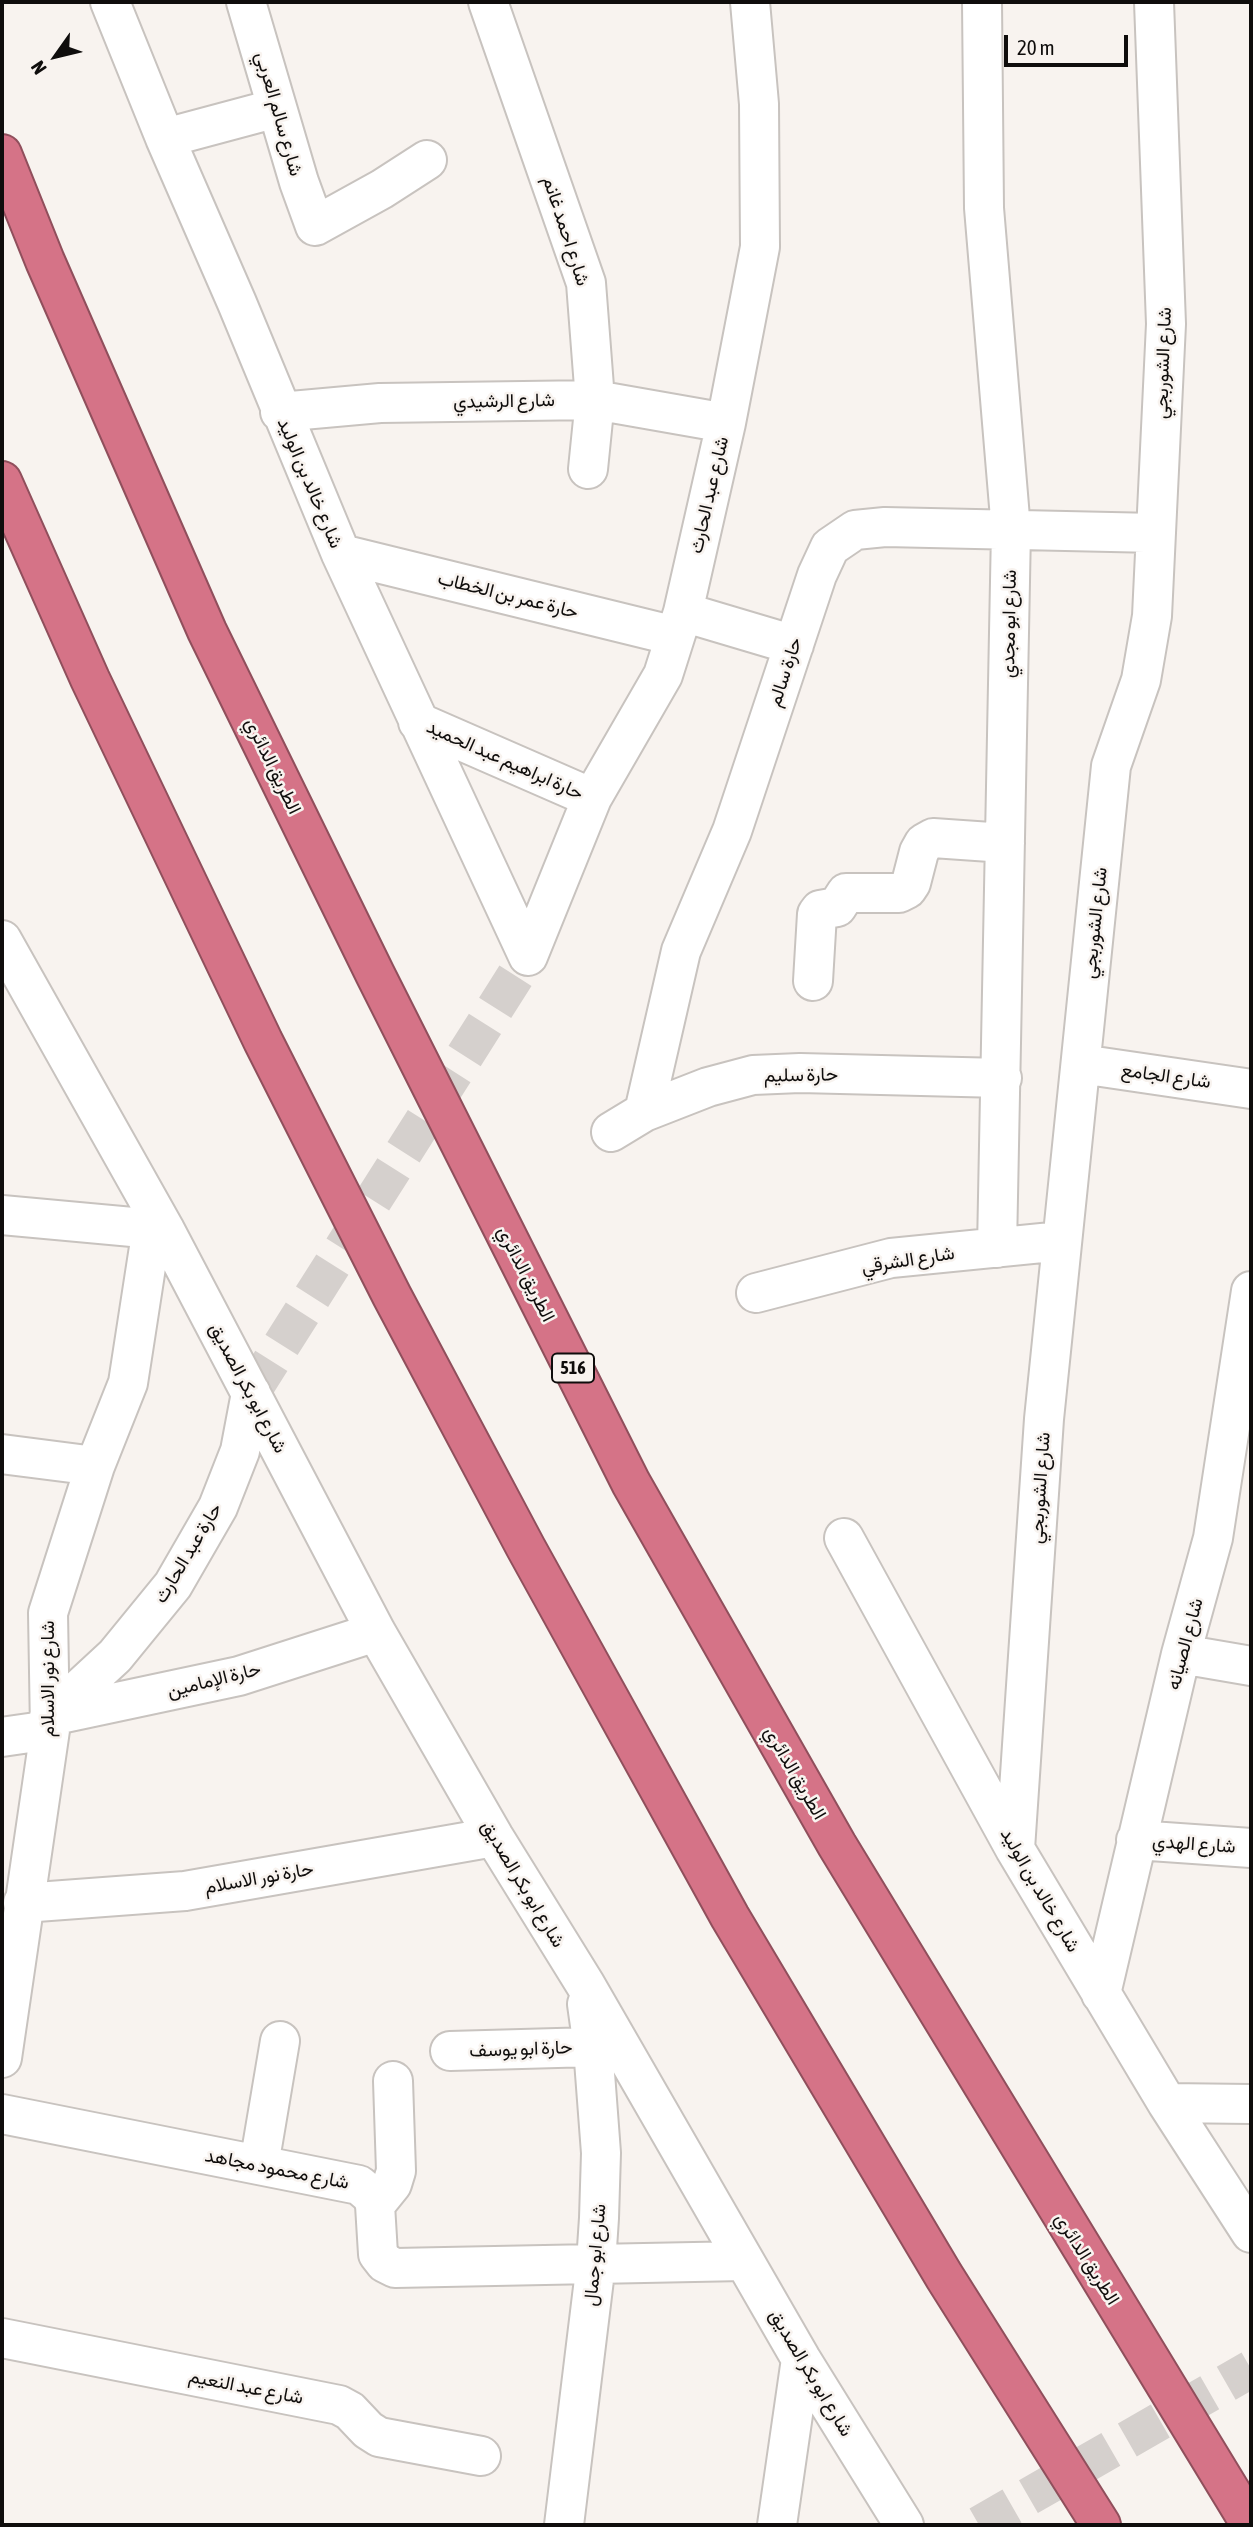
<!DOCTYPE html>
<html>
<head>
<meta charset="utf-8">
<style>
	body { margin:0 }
	#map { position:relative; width:1253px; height:2527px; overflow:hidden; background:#f8f3ef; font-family:"Asap Condensed",sans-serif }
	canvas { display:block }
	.frame { position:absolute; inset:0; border:4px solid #0f0d0c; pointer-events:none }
	.north { position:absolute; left:21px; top:21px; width:70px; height:70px; -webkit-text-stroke:5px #f8f3ef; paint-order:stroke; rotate:236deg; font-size:19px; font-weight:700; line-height:28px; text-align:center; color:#0f0d0c }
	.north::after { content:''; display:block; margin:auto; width:24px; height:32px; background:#0f0d0c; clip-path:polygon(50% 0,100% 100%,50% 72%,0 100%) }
	.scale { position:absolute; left:1004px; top:35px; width:124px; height:32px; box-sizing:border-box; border:4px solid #0f0d0c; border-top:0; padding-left:9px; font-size:21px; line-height:24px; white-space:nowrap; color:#0f0d0c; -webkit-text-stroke:5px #f8f3ef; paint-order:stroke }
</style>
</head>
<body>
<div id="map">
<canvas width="1253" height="2527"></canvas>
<div class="frame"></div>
<div class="north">N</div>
<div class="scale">20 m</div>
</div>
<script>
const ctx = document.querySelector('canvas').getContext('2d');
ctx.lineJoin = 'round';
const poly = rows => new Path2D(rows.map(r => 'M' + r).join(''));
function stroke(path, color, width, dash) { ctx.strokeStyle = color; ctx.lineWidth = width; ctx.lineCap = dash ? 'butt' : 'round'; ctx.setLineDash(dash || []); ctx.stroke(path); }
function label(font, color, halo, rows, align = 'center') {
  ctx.font = font + ' "Asap Condensed",Vazirmatn,sans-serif'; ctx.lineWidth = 5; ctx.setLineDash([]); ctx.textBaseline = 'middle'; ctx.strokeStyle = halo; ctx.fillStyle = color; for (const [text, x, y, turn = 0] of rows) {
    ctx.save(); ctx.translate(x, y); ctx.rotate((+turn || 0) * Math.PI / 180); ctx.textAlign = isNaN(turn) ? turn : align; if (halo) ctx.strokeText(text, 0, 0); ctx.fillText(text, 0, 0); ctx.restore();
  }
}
stroke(poly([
	[251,1393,528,956],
	[979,2525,1251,2369]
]), '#d5d0cd', 38, [38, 19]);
const minor = poly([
	[110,2,165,138,237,303,341,554,528,956],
	[246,2,299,182,315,226,382,189,427,160],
	[488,2,586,283,595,400,588,469],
	[982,2,984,208,1011,530,997,1248],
	[165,138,277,108],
	[280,412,380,403,595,400,726,423],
	[341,554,675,636],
	[683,612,794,645],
	[418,722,592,798],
	[2,940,165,1230,376,1632,494,1837,585,1984,801,2359,904,2525],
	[528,956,592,798,663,675,683,612,726,423,760,247,759,104,750,2],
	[813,981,817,914,820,910,837,907,846,893,899,893,907,889,911,883,919,852,924,843,933,838,1005,843],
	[1081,1064,1251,1089],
	[644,1112,681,951,732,831,817,575,830,547,855,530,885,527,1156,533],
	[611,1132,644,1112,708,1087,753,1075,800,1073,1002,1078],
	[2,1215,165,1230],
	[756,1293,891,1258,1062,1241],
	[2,1454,95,1466],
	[844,1538,1015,1849,1167,2103,1251,2233],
	[1181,1654,1251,1666],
	[51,1716,239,1676,376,1632],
	[49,1717,115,1656,173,1585,218,1507,240,1451,251,1393],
	[2,1737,50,1730],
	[1136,1840,1251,1848],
	[1015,1849,1044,1419,1111,766,1141,680,1152,616,1166,324,1154,2],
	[23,1903,185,1891,494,1837],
	[1101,1994,1181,1654,1213,1538,1251,1291],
	[450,2051,593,2047],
	[2,2058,50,1730,48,1613,95,1466,128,1383,152,1228],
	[1167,2103,1251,2104],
	[2,2114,359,2185,372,2196,375,2205,378,2254,385,2263,395,2268,744,2261],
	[259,2165,280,2041],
	[375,2205,392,2184,396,2171,393,2081],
	[2,2338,339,2405,350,2411,368,2430,379,2437,481,2456],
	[564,2525,596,2263,599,2218,601,2153,593,2047,587,2004],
	[777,2525,801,2359]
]);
const motorway = poly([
	[2,154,45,261,207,631,375,974,631,1483,837,1845,1251,2525],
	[2,481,90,679,263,1041,392,1296,526,1548,730,1917,944,2276,1101,2525]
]);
stroke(minor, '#c8c3bf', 42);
stroke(motorway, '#904f5c', 42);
stroke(minor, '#fff', 38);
stroke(motorway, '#d57387', 38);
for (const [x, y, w] of [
	[573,1368,42]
]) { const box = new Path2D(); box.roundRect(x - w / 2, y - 14.5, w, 29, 5); ctx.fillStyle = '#f8f3ef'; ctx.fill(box); stroke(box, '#0f0d0c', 2); }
label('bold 18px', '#0f0d0c', null, [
	["516",573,1368]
]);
label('19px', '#0f0d0c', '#f8f3ef', [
	["شارع سالم العربي",279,114,74],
	["شارع احمد غانم",566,231,72],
	["شارع الشوربجي",1163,363,-88],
	["شارع الرشيدي",504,401,-1],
	["شارع خالد بن الوليد",310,483,67],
	["شارع عبد الحارث",709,495,-77],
	["حارة عمر بن الخطاب",508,595,14],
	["شارع ابو مجدي",1009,624,-89],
	["حارة سالم",785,672,-72],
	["حارة ابراهيم عبد الحميد",505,760,24],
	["الطريق الدائري",273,766,64],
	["شارع الشوربجي",1095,923,-84],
	["حارة سليم",801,1075,-1],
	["شارع الجامع",1166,1076,8],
	["شارع الشرقي",908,1260,-9],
	["الطريق الدائري",526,1274,63],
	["شارع ابو بكر الصديق",248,1388,62],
	["شارع الشوربجي",1040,1488,-86],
	["حارة عبد الحارث",188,1553,-59],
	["شارع الصيانه",1185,1644,-75],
	["شارع نور الاسلام",48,1679,-90],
	["حارة الإمامين",214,1680,-14],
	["الطريق الدائري",795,1773,60],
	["شارع الهدي",1194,1844,4],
	["حارة نور الاسلام",259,1878,-10],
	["شارع ابو بكر الصديق",523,1884,59],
	["شارع خالد بن الوليد",1040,1890,60],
	["حارة ابو يوسف",521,2049,-2],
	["شارع محمود مجاهد",277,2169,11],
	["شارع ابو جمال",595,2255,-85],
	["الطريق الدائري",1087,2259,58],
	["شارع ابو بكر الصديق",811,2373,59],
	["شارع عبد النعيم",246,2387,11]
]);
</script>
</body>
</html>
